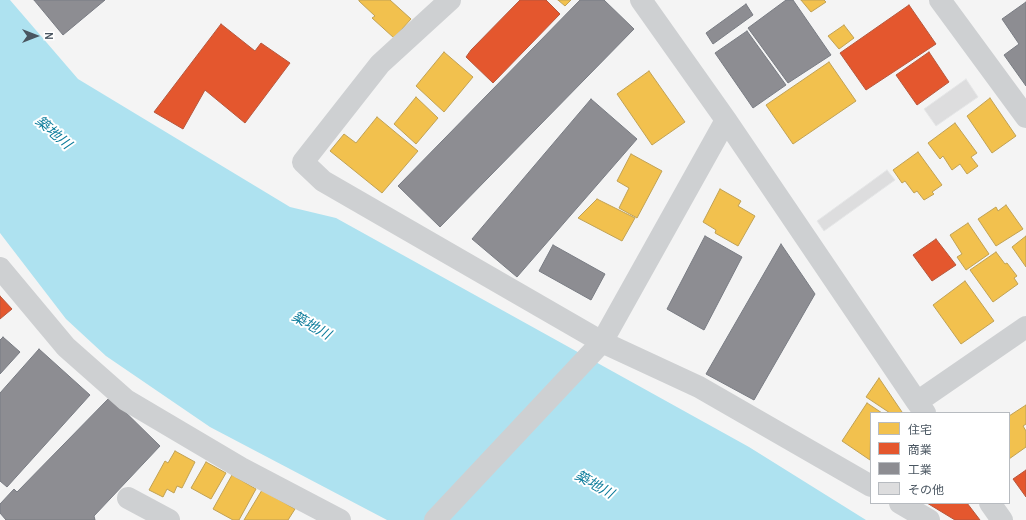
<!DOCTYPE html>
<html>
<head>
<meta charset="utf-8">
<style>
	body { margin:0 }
	#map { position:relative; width:1026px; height:520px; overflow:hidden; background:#f4f4f4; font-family:Karla,"Noto Sans JP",sans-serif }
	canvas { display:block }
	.legend { position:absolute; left:870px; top:412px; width:140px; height:92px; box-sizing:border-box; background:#fff; border:1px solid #b7bbc0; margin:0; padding:5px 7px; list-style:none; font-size:12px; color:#4a5661 }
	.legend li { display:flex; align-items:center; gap:8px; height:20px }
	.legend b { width:20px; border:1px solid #b7bbc0 }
	.north { position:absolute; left:16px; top:16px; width:40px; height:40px; -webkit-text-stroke:3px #fff; paint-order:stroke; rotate:90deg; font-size:11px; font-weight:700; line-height:16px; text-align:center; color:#4a5661 }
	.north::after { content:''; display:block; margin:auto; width:14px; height:18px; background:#4a5661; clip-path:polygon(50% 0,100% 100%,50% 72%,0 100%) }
</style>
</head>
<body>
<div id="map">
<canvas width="1026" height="520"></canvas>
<ul class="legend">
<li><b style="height:11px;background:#f2c14e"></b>住宅</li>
<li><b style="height:11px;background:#e4572e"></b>商業</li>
<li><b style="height:11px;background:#8d8d92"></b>工業</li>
<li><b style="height:11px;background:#ddddde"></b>その他</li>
</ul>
<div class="north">N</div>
</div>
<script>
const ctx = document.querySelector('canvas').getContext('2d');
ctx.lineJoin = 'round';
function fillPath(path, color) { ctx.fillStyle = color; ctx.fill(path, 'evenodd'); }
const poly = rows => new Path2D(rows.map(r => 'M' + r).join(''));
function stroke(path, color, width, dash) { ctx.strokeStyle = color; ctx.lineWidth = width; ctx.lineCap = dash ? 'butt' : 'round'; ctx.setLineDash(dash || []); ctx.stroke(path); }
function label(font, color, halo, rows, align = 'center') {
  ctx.font = font + ' Karla,"Noto Sans JP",sans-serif'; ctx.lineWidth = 4; ctx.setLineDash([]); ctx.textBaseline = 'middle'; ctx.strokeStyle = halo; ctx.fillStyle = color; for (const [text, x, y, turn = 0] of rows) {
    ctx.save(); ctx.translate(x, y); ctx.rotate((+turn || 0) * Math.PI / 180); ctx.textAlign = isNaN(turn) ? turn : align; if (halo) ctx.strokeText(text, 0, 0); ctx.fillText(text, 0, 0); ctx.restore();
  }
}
fillPath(poly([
	[0,0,10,0,78,79,290,207,336,218,749,447,866,520,387,520,210,427,106,356,66,319,0,233]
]), '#aee2f0');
const homes = poly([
	[359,0,390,0,411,19,394,38,372,18,375,16,359,1,359,0],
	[558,0,571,0,565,6,558,0],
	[801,0,824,0,826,2,811,12,801,0],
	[844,25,854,38,839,49,828,36,844,25],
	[444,52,473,77,444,112,416,86,444,52],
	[829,62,856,101,793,144,766,105,829,62],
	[649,71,685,122,652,145,617,94,649,71],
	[416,97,438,118,416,144,394,124,416,97],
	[990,98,1016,136,992,153,967,116,990,98],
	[377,117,418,151,382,193,330,151,344,134,356,143,377,117],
	[955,123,977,153,971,157,978,166,967,174,960,164,952,170,943,156,940,159,928,143,955,123],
	[918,152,942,185,932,192,934,194,924,200,917,191,914,193,905,181,902,183,893,170,918,152],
	[631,154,662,171,637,218,619,208,629,188,617,181,631,154],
	[720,189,741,201,738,206,755,216,738,246,715,233,716,230,703,222,720,189],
	[597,199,635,218,622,241,578,218,597,199],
	[1006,205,1023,229,996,246,978,219,996,207,998,211,1006,205],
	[968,223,989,254,966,270,957,257,962,254,950,235,968,223],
	[1026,236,1026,267,1012,247,1026,236],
	[996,252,1005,264,1007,263,1017,276,1014,278,1018,284,993,302,970,270,996,252],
	[965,281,994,321,961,344,933,305,965,281],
	[879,378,902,412,901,413,890,413,866,397,879,378],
	[867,403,882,413,871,413,870,460,842,441,867,403],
	[1026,405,1026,424,1023,426,1026,431,1026,447,1009,459,1009,416,1026,405],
	[175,451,195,462,182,488,177,486,174,493,167,489,163,497,149,490,165,461,168,463,175,451],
	[206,462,226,473,211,499,191,488,206,462],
	[232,475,256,489,239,520,233,520,213,509,232,475],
	[262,490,295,509,288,520,244,520,262,490]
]);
fillPath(homes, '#f2c14e');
stroke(homes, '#c0a154', 1);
const shops = poly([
	[520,0,546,0,560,14,493,83,466,57,471,50,520,0],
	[909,5,936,44,866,90,840,53,909,5],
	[221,24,255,51,261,43,290,63,245,123,205,90,183,129,154,112,221,24],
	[929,52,949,82,917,105,896,75,929,52],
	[936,239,956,265,932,281,913,255,936,239],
	[0,296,12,309,0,319,0,296],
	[1026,470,1026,497,1013,479,1026,470],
	[927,503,967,503,980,520,955,520,927,503]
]);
fillPath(shops, '#e4572e');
stroke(shops, '#b6573d', 1);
const industry = poly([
	[34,0,105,0,63,35,34,0],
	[580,0,604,0,634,29,440,227,398,186,580,0],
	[786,0,793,0,831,55,788,83,748,28,786,0],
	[1026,2,1026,86,1004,55,1019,44,1002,19,1026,2],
	[746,4,753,15,713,44,706,33,746,4],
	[747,31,786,85,753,108,715,53,747,31],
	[591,99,637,139,517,277,472,239,591,99],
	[705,236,742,257,704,330,667,309,705,236],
	[781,244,815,294,754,400,706,374,781,244],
	[553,245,605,274,591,300,539,271,553,245],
	[3,337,20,352,0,374,0,340,3,337],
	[39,349,90,395,7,487,0,481,0,393,39,349],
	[110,397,160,446,94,516,95,520,6,520,0,513,0,504,14,489,17,492,110,397]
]);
fillPath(industry, '#8d8d92');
stroke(industry, '#797c83', 1);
const building = poly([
	[966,79,978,97,936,126,924,109,966,79],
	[887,170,895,180,824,231,817,221,887,170]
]);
fillPath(building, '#ddddde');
stroke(building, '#e5e6e7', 1);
stroke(poly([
	[450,0,380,64,303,162,323,181,602,342,699,387,871,486],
	[641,0,726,120,917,402],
	[940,0,1026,117],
	[0,268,66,347,126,400,241,468,340,520],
	[925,413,917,402,1026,327],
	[128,498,169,520],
	[900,503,929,520],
	[990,503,1002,520],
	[435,520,602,342,726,120]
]), '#ced0d2', 22);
label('italic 14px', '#0c7c9b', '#fff', [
	["築地川",53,133,41],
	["築地川",311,326,29],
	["築地川",594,485,29]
]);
</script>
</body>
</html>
